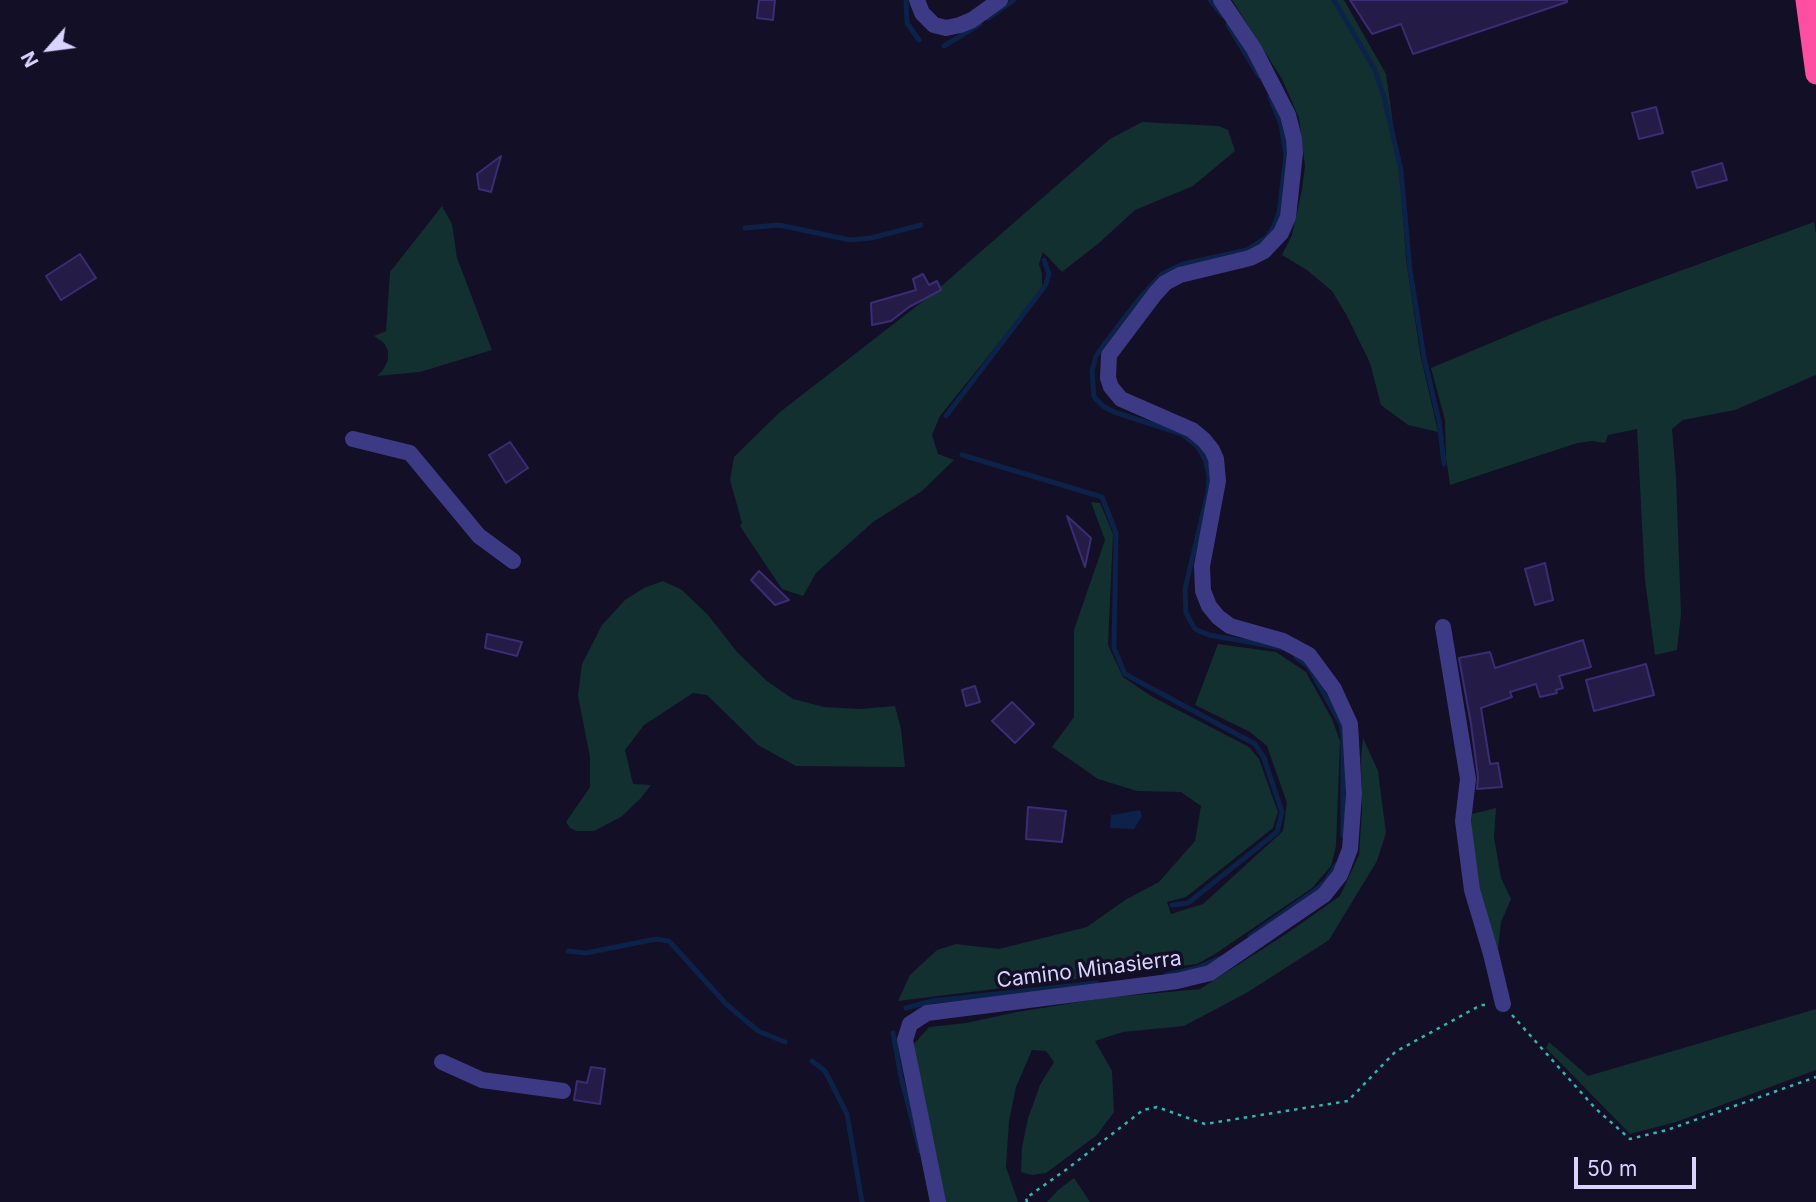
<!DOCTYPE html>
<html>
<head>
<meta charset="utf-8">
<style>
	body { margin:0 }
	#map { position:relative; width:1816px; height:1202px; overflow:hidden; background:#130f26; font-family:Inter,sans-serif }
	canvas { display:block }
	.north { position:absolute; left:14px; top:14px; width:70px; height:70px; -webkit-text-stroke:5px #130f26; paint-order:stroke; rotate:242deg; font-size:19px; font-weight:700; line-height:28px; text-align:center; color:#d9d4ff }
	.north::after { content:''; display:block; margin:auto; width:24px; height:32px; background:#d9d4ff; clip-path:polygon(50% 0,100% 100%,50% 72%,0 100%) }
	.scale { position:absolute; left:1574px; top:1157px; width:122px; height:32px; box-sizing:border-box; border:4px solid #d9d4ff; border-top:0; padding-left:9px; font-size:21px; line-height:24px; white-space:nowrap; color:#d9d4ff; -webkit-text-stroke:5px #130f26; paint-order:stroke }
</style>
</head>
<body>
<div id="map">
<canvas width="1816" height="1202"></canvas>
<div class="north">N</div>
<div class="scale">50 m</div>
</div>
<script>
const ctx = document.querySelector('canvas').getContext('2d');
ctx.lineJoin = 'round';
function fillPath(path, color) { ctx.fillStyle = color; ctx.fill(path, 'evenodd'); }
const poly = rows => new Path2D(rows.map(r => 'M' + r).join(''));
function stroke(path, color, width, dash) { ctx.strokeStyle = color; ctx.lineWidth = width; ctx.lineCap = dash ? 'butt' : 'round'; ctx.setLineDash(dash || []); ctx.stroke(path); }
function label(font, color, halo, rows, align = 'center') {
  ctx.font = font + ' Inter,sans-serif'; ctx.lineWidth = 7; ctx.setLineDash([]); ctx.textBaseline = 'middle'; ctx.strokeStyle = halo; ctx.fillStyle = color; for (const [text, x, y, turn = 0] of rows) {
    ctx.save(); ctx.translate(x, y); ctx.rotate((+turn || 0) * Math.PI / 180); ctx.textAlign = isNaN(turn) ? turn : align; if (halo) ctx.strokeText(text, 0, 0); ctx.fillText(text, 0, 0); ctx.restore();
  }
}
fillPath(poly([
	[1232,0,1344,0,1386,74,1400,174,1406,259,1420,353,1438,432,1408,425,1381,405,1370,363,1347,316,1332,291,1307,270,1282,255,1292,235,1302,190,1305,166,1299,118,1282,79],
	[1142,122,1219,126,1228,130,1235,151,1193,186,1135,210,1099,243,1062,272,1043,252,1039,264,1042,274,1042,289,940,416,932,435,938,454,954,460,922,491,873,522,816,573,803,596,782,589,740,526,742,523,730,480,734,457,780,412,931,295,1110,139],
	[442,206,452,224,457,258,492,350,420,372,377,376,383,370,388,360,388,351,384,343,374,336,386,331,390,272],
	[1814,222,1816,234,1816,375,1735,410,1683,420,1672,429,1676,477,1681,614,1677,650,1655,655,1645,580,1637,429,1608,435,1605,443,1592,441,1577,443,1450,485,1446,457,1445,420,1431,368,1543,321],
	[1091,502,1100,503,1113,534,1108,645,1123,677,1151,696,1249,747,1259,759,1278,812,1273,828,1186,897,1167,902,1171,914,1203,904,1283,831,1287,803,1267,746,1250,732,1195,705,1218,644,1276,652,1306,672,1332,719,1340,741,1336,846,1331,866,1312,888,1215,954,1197,964,898,1001,910,975,937,950,956,944,999,949,1087,927,1125,900,1159,882,1195,841,1201,806,1181,792,1137,791,1098,779,1052,747,1074,717,1074,630,1105,540],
	[663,581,682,590,708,615,737,652,767,681,793,699,824,707,860,709,895,706,901,729,905,767,796,766,758,745,707,695,693,693,644,725,625,750,633,784,651,785,640,799,621,817,594,831,577,831,570,828,566,822,590,787,590,757,578,696,582,664,602,625,625,600,644,588],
	[1363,738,1378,771,1386,833,1377,861,1329,940,1248,992,1184,1026,1123,1032,1095,1041,1112,1071,1114,1112,1097,1135,1046,1173,1032,1175,1021,1172,1022,1148,1028,1118,1040,1085,1054,1062,1046,1051,1032,1050,1016,1087,1009,1121,1006,1167,1018,1202,945,1202,924,1110,914,1044,929,1027,966,1023,1017,1012,1104,998,1200,989,1286,934,1340,896,1359,855,1362,811,1361,759],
	[1496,808,1494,837,1501,878,1511,899,1501,922,1498,949,1503,983,1484,918,1470,837,1472,814],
	[1816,1009,1816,1070,1676,1122,1630,1134,1546,1048,1549,1042,1588,1076],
	[1074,1178,1090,1202,1047,1202,1058,1190]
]), '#12302f');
fillPath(poly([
	[1140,810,1142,816,1134,829,1110,828,1111,815]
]), '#0c2248');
stroke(poly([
	[906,0,907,23,919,40],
	[1210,0,1223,16],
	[1334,0,1375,70,1384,97,1401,170,1410,270,1424,357,1439,421,1444,464],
	[988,18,1014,0],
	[1228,25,1259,76],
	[944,46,980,24],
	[1270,97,1281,124,1286,156,1279,213,1274,226,1267,237,1247,250,1183,264,1162,274,1139,299,1109,338,1096,356,1092,371,1094,397,1103,406,1114,412,1182,434,1197,446,1205,459,1209,476,1208,492,1185,589,1186,613,1195,629,1209,635,1282,648],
	[745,228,779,225,850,240,871,238,921,225],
	[946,416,1045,286,1049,274,1044,260],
	[962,455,1102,497,1116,533,1114,648,1125,674,1255,744,1264,758,1282,812,1277,832,1188,903,1172,905],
	[1296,657,1309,667,1341,724,1343,736,1343,835],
	[1250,936,1317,889,1325,882,1336,865],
	[568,951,586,953,656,939,669,941,726,1004,758,1031,785,1042],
	[1166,975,1197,968,1220,958],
	[906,1008,932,1001,1097,983],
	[893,1033,901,1077,920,1151],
	[812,1061,825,1071,847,1114,862,1202]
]), '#0c2248', 5);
const building = poly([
	[759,0,775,0,773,20,757,18,759,0],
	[1350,0,1567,0,1567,2,1413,54,1401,24,1372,34,1350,0],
	[1656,107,1663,133,1639,139,1632,113,1656,107],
	[501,156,491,192,479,189,477,174,501,156],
	[1722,163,1727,180,1697,188,1692,172,1722,163],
	[80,254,96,278,61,300,46,276,80,254],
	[923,274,929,285,937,281,941,290,909,307,891,321,872,325,871,303,916,290,913,279,923,274],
	[510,442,528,468,506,483,489,455,510,442],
	[1067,516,1091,538,1085,567,1067,516],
	[1545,563,1553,600,1535,605,1525,569,1545,563],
	[759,571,789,600,775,605,751,580,759,571],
	[487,634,522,642,517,656,485,648,487,634],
	[1583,640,1591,667,1559,676,1563,688,1556,690,1557,693,1540,697,1536,684,1510,692,1512,697,1481,708,1490,764,1498,763,1502,787,1477,789,1478,777,1471,724,1459,658,1490,652,1495,668,1583,640],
	[1646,664,1654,695,1594,711,1586,680,1646,664],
	[975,686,980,702,966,706,962,690,975,686],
	[1012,702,1034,724,1015,743,992,721,1012,702],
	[1028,807,1066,811,1062,842,1026,839,1028,807],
	[591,1067,605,1069,600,1104,574,1100,577,1081,587,1083,591,1067]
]);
fillPath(building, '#241b47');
stroke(building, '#3b2d73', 2);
stroke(poly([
	[1512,1015,1595,1108,1630,1139,1667,1130,1816,1077],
	[1027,1202,1026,1198,1067,1169,1143,1110,1157,1107,1205,1124,1348,1101,1395,1052,1481,1005,1486,1005]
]), '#2fb8b0', 2.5, [3.5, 5]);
stroke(poly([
	[917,0,922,13,934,25,946,28,960,25,972,20,1000,0],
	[353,439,410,453,479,536,513,561],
	[1443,627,1468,779,1463,821,1472,890,1491,954,1503,1004],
	[442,1062,482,1080,563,1091],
	[938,1202,905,1040,910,1024,927,1013,1177,981,1210,973,1324,895,1340,875,1350,849,1354,794,1350,724,1334,689,1309,655,1283,641,1230,626,1218,617,1209,606,1203,591,1202,566,1218,481,1216,459,1212,450,1204,440,1192,430,1121,399,1111,387,1108,378,1109,355,1155,294,1165,283,1180,275,1250,258,1264,251,1281,233,1288,217,1295,153,1294,139,1288,115,1254,49,1221,0]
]), '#3d3a85', 16);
stroke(poly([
	[1806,0,1816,74]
]), '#ff4fa3', 21);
label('21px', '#d9d4ff', '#130f26', [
	["Camino Minasierra",1089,970,-7]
]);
</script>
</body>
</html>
